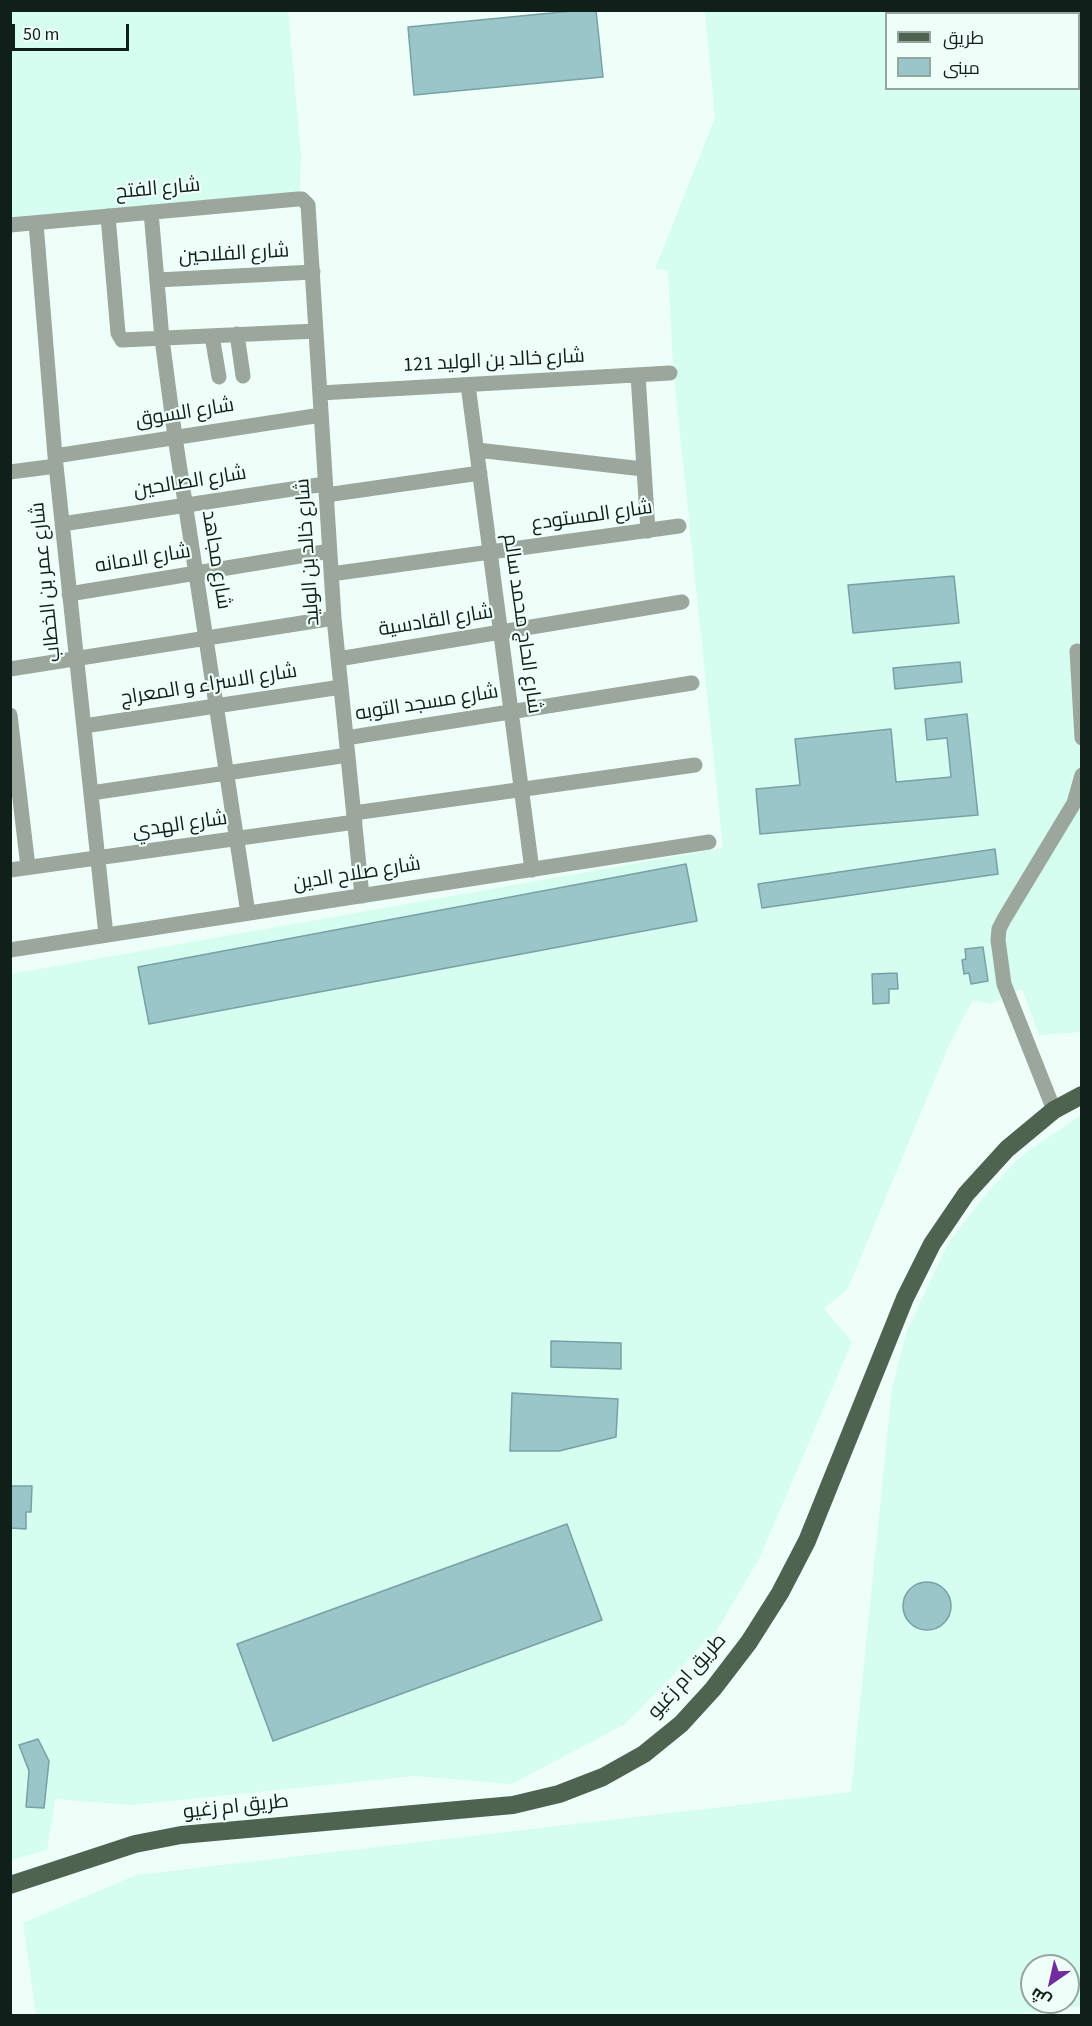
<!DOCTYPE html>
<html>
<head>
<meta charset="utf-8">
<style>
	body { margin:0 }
	#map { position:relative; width:1092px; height:2026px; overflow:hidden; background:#eefef9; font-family:"Source Sans 3",Cairo,sans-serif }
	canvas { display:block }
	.frame { position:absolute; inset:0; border:12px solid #0f1f1a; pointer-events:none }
	.legend { position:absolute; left:885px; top:12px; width:195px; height:78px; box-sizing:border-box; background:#eefef9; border:2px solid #95a5a0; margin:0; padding:8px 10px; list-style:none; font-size:18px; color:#0f1f1a }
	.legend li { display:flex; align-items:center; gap:12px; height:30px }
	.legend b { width:30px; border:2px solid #95a5a0 }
	.north { position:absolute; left:1020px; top:1954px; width:60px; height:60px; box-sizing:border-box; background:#eefef9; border:2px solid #95a5a0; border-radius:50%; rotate:214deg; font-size:16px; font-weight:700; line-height:24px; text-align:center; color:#0f1f1a }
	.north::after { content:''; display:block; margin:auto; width:21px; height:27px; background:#722ca0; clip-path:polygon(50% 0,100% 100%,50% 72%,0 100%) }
	.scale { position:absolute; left:12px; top:24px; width:117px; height:27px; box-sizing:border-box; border:3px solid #0f1f1a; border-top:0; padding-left:8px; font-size:18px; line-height:21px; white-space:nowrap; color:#0f1f1a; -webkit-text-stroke:4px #eefef9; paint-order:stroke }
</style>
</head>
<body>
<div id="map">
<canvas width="1092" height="2026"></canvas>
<div class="frame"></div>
<ul class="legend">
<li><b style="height:8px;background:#4e6350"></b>طريق</li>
<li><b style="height:16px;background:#9ac6c9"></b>مبنى</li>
</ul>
<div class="north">ش</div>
<div class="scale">50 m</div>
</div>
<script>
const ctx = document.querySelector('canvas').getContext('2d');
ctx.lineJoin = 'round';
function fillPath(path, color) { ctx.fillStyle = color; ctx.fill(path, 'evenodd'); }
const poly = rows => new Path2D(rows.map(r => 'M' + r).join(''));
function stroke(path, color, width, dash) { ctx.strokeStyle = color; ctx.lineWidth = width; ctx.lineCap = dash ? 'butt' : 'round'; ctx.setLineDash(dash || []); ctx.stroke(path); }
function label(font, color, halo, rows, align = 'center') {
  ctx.font = font + ' "Source Sans 3",Cairo,sans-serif'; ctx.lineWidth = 4.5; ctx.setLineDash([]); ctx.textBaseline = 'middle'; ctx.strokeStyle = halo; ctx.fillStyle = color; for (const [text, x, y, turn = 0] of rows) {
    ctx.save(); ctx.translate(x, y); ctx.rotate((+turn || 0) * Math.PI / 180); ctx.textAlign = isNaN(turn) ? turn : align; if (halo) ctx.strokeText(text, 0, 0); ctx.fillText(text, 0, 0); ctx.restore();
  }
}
fillPath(poly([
	[11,11,288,11,301,155,300,192,11,219],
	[705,11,1081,11,1081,1032,1039,1035,1022,989,991,1004,973,1000,949,1045,848,1288,824,1309,852,1342,759,1559,717,1630,625,1724,512,1784,415,1776,130,1805,55,1799,47,1850,11,1860,11,974,723,848,673,366,668,270,655,269,715,118],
	[886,14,1078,14,1078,88,886,88],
	[1081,1115,1081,2006,1000,2016,36,2015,23,1923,136,1875,851,1792,892,1388,907,1330,949,1242,982,1199,1015,1162,1028,1151],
	[1032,1966,1068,1966,1068,2002,1032,2002]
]), '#d5fdf0');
const building = poly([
	[582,10,596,10,603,77,414,95,408,27,582,10],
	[954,576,959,623,853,633,848,585,954,576],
	[960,662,962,682,895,689,893,668,960,662],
	[967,714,978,815,760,834,756,789,800,785,795,739,891,729,896,782,951,777,947,738,927,740,925,719,967,714],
	[995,849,998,874,762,908,758,884,995,849],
	[686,864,697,921,149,1024,138,967,686,864],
	[983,947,988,981,971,984,969,973,964,974,962,960,966,959,965,949,983,947],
	[897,973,898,989,889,989,889,1003,873,1004,872,974,897,973],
	[551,1341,621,1343,621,1369,551,1367,551,1341],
	[512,1393,618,1399,616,1437,559,1451,510,1451,512,1393],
	[10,1486,32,1486,31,1512,26,1512,26,1529,10,1528,10,1486],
	[567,1524,602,1620,273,1741,237,1644,567,1524],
	'903 1606a24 24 0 1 1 48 0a24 24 0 1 1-48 0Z',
	[38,1739,49,1761,44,1808,26,1807,29,1771,19,1745,38,1739]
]);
fillPath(building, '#9ac6c9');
stroke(building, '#77a1a4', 1.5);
stroke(poly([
	[151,212,162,339,175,437,248,913],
	[108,216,118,333,122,340,316,331],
	[36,223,55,456,106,935],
	[10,225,298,199,302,199,308,205,334,618,362,896],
	[157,280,313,272],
	[237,334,243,376],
	[212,336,219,377],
	[638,375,648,531],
	[468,385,532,870],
	[320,393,670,373],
	[477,450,643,469],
	[55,456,321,415],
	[10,472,56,466],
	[326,495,480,473],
	[62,524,325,484],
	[331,574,679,526],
	[69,594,330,551],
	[1077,651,1082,738],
	[338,659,682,602],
	[10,669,334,618],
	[10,715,28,867],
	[84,726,341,687],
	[346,738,692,683],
	[91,793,348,755],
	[354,813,695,765],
	[10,870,355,822],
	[10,950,709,842],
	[1054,1110,1004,984,998,940,999,929,1004,919,1074,803,1082,775]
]), '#9ba79c', 15);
stroke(poly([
	[10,1885,135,1844,181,1835,513,1805,559,1794,603,1777,644,1754,681,1724,713,1689,749,1642,780,1593,807,1541,905,1298,932,1244,966,1194,1007,1149,1054,1110,1082,1095]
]), '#4e6350', 18);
label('20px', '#0f1f1a', '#eefef9', [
	["شارع الفتح",158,190,-5],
	["شارع الفلاحين",234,255,-3],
	["شارع خالد بن الوليد 121",494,362,-3],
	["شارع السوق",185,414,-9],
	["شارع الصالحين",190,483,-9],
	["شارع المستودع",592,517,-8],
	["شارع خالد بن الوليد",309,552,-94],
	["شارع الامانه",143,560,-9],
	["شارع مجاهد",215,560,81],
	["شارع عمر بن الخطاب",47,582,-96],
	["شارع القادسية",436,622,-9],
	["شارع الحاج محمد سالم",521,624,82],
	["شارع الاسراء و المعراج",209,686,-9],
	["شارع مسجد التوبه",427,704,-9],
	["شارع الهدي",180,826,-8],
	["شارع صلاح الدين",357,875,-9],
	["طريق ام زغيو",688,1677,-48],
	["طريق ام زغيو",236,1808,-6]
]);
</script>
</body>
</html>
